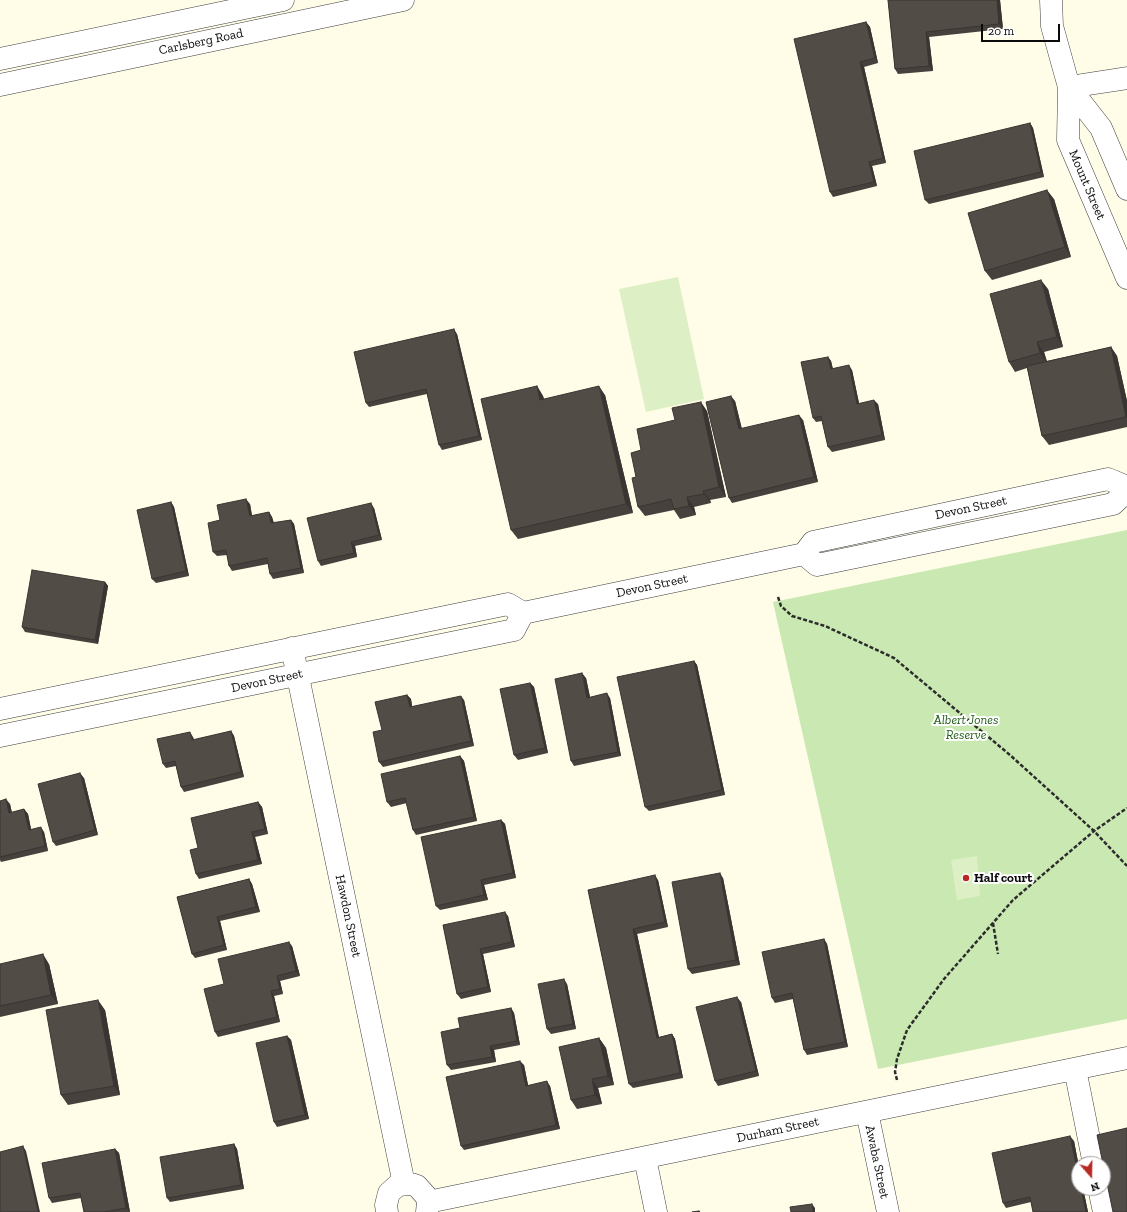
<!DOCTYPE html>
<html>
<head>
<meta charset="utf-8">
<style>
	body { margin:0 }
	#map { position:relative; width:1127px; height:1212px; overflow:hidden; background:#fffce7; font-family:"Zilla Slab",serif }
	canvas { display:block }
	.north { position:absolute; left:1071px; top:1156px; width:40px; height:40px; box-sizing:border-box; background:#fff; border:1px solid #9d9d9d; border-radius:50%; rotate:160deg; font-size:11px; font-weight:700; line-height:16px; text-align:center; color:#0a0a0a }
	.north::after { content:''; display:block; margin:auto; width:14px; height:18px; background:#b82924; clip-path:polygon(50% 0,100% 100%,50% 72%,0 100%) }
	.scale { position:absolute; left:981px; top:24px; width:79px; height:18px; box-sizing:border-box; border:2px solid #0a0a0a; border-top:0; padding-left:5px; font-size:12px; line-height:14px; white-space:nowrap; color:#0a0a0a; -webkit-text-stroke:3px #fff; paint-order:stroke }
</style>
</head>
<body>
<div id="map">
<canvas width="1127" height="1212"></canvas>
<div class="north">N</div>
<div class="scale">20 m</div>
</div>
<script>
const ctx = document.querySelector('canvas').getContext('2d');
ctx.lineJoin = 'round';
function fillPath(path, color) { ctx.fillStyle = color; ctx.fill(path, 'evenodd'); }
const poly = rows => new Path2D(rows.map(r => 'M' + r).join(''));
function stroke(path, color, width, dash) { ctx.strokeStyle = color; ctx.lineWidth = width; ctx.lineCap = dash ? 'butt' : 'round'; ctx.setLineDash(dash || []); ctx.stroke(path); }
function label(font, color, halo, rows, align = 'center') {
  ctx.font = font + ' "Zilla Slab",serif'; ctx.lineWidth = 4; ctx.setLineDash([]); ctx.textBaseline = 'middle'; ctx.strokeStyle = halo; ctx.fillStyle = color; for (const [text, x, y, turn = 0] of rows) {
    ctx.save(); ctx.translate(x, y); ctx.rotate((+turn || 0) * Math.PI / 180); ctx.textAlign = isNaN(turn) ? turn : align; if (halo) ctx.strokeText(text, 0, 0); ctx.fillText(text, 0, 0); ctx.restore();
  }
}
fillPath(poly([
	[1127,530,1127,1019,878,1069,773,602]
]), '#cae8b2');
fillPath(poly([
	[678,277,704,399,646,412,619,289],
	[977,856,980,896,957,900,951,860]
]), '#ddefc4');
const minor = poly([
	[1051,0,1052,26,1069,87,1068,140,1127,278],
	[0,59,283,0],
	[0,85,403,0],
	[1069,87,1101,128,1127,189],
	[1069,87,1127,78],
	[804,554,817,565,1113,504,1127,491],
	[804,554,813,542,1108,479,1127,487],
	[292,648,404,1184],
	[0,709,508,604,523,613,804,554],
	[0,736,514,630,523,613],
	[1075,1069,1094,1164],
	[867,1112,888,1212],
	[645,1158,656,1212],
	[1099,1188,1104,1212],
	[428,1202,1127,1058],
	[387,1212,386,1205,389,1193,398,1185,411,1184,417,1186,426,1196,428,1202,427,1212]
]);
stroke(minor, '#3d3d3d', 23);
stroke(poly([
	[778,597,781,606,792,616,825,626,894,658,1010,755,1094,831,1127,866],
	[993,923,998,954],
	[897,1080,895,1072,897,1059,907,1030,944,979,1013,900,1094,831,1127,808]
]), '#2c2c2c', 2.5, [4, 2]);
stroke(minor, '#fff', 22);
fillPath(poly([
	[888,0,1000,0,1003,29,929,37,933,71,898,74,895,69],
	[866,22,870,27,878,63,864,67,886,163,872,166,877,186,833,197,830,192],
	[1030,123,1033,128,1044,177,929,204,925,200],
	[1054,199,1071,257,992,280,985,271],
	[1048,289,1063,347,1044,352,1047,361,1111,347,1117,356,1127,401,1127,427,1049,445,1042,436,1027,368,1015,372,1009,362],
	[457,334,482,440,442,450,439,445,427,394,369,407,366,403],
	[828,357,831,361,833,369,852,370,859,403,878,404,885,440,832,452,828,447,822,421,816,422,813,418],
	[537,386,543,396,544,399,605,395,633,513,518,539,511,530],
	[735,401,742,429,803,420,818,482,732,503,729,498],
	[707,411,726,497,710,500,711,503,694,507,696,515,680,519,674,510,645,516,638,507,636,477,641,450,675,420],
	[171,502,174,507,189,576,156,583,152,579],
	[250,504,252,516,269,512,272,517,274,523,291,520,294,524,304,573,273,579,270,574,268,564,232,571,229,566,227,555,217,556,213,552,220,520],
	[374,508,382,540,355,546,357,557,321,566,318,561],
	[105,582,108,586,98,644,25,632,22,627],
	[694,661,697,665,725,795,649,811,645,807],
	[586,678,590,697,610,698,621,756,574,766,571,761],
	[530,683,534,687,548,753,518,760,514,755],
	[407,695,411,699,412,707,464,700,474,746,383,767,379,762,382,730],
	[231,731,234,736,244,777,184,792,181,787,176,766,166,768,163,764,193,737,194,740],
	[460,756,464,761,477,821,416,835,413,830,407,803,391,807,387,802],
	[84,778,98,835,56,846,53,842],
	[0,801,10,804,12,813,24,809,28,814,31,829,44,832,48,851,1,862,0,860],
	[258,802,262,807,268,834,255,837,262,864,199,879,196,874,198,848],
	[501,820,505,824,516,878,484,885,488,900,440,910,436,906],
	[723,878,740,965,692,974,688,969],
	[249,879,252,884,260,912,220,921,227,950,195,958,192,954,177,897],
	[658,880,668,927,637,934,659,1037,672,1034,675,1039,683,1078,633,1088,629,1084,588,890],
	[508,916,515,947,483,954,491,992,461,999,457,994,443,925],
	[824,939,827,944,848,1047,807,1055,804,1050,793,999,775,1003,772,998],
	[292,946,300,976,280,981,283,994,274,996,280,1022,218,1037,215,1032,224,984],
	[0,964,49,964,58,1004,0,1017],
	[567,984,576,1029,551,1034,547,1029],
	[741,1002,759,1076,718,1086,715,1081],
	[511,1008,514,1013,520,1045,494,1050,496,1062,451,1070,447,1065,460,1028],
	[105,1010,120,1095,68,1105,61,1095],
	[287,1036,291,1040,309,1119,277,1127,274,1122],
	[599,1038,606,1048,614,1085,598,1088,602,1104,577,1109,571,1100],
	[524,1065,528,1085,550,1086,560,1129,464,1150,461,1146],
	[1074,1141,1079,1167,1079,1188,1083,1188,1088,1212,1034,1212,1031,1202,1006,1208,1003,1203],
	[234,1144,237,1149,244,1189,170,1202,167,1198],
	[115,1149,119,1153,130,1212,84,1212,81,1198,52,1203,49,1198]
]), '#47413d');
fillPath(poly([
	[997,0,1000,0,1003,29,999,24],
	[866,22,870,27,878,63,875,58],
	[926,32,929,37,933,71,929,66],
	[860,62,864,67,886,163,883,158],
	[1030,123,1033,128,1044,177,1041,172],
	[869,162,872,166,877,186,874,182],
	[1047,190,1054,199,1071,257,1065,247],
	[1041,280,1048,289,1063,347,1057,337],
	[454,329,457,334,482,440,479,436],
	[1037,342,1044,352,1047,363,1040,353],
	[1111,347,1117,356,1127,401,1127,418,1126,417],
	[828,357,831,361,834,374,831,369],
	[849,365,852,370,860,408,857,404],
	[537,386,543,396,547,409,540,400],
	[599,386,605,395,633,513,626,504],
	[731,396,735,401,743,434,739,429],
	[874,400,878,404,885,440,882,435],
	[701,402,707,411,726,497,719,487],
	[799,415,803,420,818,482,814,477],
	[703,491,710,500,711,503,704,494],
	[687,497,694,507,696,515,689,506],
	[246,499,250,504,253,521,250,516],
	[171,502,174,507,189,576,186,571],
	[371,503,374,508,382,540,379,535],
	[269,512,272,517,275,528,271,523],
	[291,520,294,524,304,573,301,568],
	[351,542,355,546,357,557,354,553],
	[105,582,108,586,98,644,95,640],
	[694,661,697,665,725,795,722,790],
	[582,673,586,678,591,702,587,698],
	[530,683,534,687,548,753,545,748],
	[607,693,610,698,621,756,618,752],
	[407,695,411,699,413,712,410,707],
	[461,696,464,700,474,746,471,741],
	[231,731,234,736,244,777,241,772],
	[190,732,193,737,195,745,192,740],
	[460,756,464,761,477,821,474,817],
	[80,773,84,778,98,835,95,830],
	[6,799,10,804,13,818,9,813],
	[258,802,262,807,268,834,265,829],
	[24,809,28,814,32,834,29,830],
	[501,820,505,824,516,878,513,873],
	[41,827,44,832,48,851,45,846],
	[252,832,255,837,262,864,258,860],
	[720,873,723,878,740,965,736,960],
	[655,875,658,880,668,927,665,922],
	[249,879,252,884,260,912,256,907],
	[481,880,484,885,488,900,484,895],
	[505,912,508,916,515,947,512,942],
	[217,917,220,921,227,950,224,945],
	[633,929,637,934,660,1043,657,1038],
	[824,939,827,944,848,1047,845,1042],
	[289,942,292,946,300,976,296,971],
	[480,949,483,954,491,992,488,987],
	[43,954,49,964,58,1004,51,995],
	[277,976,280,981,283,994,280,989],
	[564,979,567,984,576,1029,573,1024],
	[271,991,274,996,280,1022,277,1017],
	[737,997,741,1002,759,1076,756,1071],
	[98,1000,105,1010,120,1095,114,1086],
	[511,1008,514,1013,520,1045,517,1041],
	[672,1034,675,1039,683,1078,680,1073],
	[287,1036,291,1040,309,1119,305,1115],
	[599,1038,606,1048,614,1085,608,1076],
	[490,1046,494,1050,496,1062,492,1057],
	[520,1061,524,1065,529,1090,526,1086],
	[592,1079,598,1088,602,1104,595,1095],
	[547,1081,550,1086,560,1129,556,1125],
	[1070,1136,1074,1141,1079,1167,1079,1178],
	[234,1144,237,1149,244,1189,241,1185],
	[23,1146,26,1151,40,1212,38,1212],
	[115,1149,119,1153,130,1212,126,1208],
	[1081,1188,1083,1188,1088,1212,1086,1212],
	[812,1204,815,1208,815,1212,813,1212]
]), '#393532');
const building = poly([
	[888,0,997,0,999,24,926,32,929,66,895,69,888,0],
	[866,22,875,58,860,62,883,158,869,162,874,182,830,192,794,39,866,22],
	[1030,123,1041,172,925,200,914,151,1030,123],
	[1047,190,1065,247,985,271,968,213,1047,190],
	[1041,280,1057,337,1037,342,1040,353,1009,362,990,294,1041,280],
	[454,329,479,436,439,445,426,389,366,403,354,352,454,329],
	[1111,347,1126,417,1042,436,1027,366,1111,347],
	[828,357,831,369,849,365,857,404,874,400,882,435,828,447,821,416,813,418,801,362,828,357],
	[537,386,540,400,599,386,626,504,511,530,481,399,537,386],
	[731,396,739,429,799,415,814,477,729,498,706,402,731,396],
	[701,402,719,487,703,491,704,494,687,497,689,506,674,509,671,499,638,507,632,478,636,477,631,453,641,450,637,429,675,420,672,408,701,402],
	[246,499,250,516,269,512,271,523,291,520,301,568,270,574,267,558,229,566,226,550,213,552,208,523,220,520,217,505,246,499],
	[171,502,186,571,152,579,137,510,171,502],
	[371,503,379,535,351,542,354,553,318,561,307,518,371,503],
	[32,570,105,582,95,640,22,627,32,570],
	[694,661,722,790,645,807,617,677,694,661],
	[582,673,587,698,607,693,618,752,571,761,555,679,582,673],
	[530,683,545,748,514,755,500,689,530,683],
	[407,695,410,707,461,696,471,741,379,762,373,732,382,730,375,702,407,695],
	[231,731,241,772,181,787,175,761,163,764,157,739,190,732,192,740,231,731],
	[460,756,474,817,413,830,405,798,387,802,381,774,460,756],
	[80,773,95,830,53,842,38,784,80,773],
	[6,799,9,813,24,809,29,830,41,827,45,846,0,857,0,801,6,799],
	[258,802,265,829,252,832,258,860,196,874,190,850,198,848,191,818,258,802],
	[501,820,513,873,481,880,484,895,436,906,421,837,501,820],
	[720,873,736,960,688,969,672,882,720,873],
	[655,875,665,922,633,929,657,1038,672,1034,680,1073,629,1084,588,890,655,875],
	[249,879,256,907,217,917,224,945,192,954,177,897,249,879],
	[505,912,512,942,480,949,488,987,457,994,443,925,505,912],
	[824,939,845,1042,804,1050,792,993,772,998,762,952,824,939],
	[289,942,296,971,277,976,280,989,271,991,277,1017,215,1032,204,989,224,984,218,959,289,942],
	[43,954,51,995,0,1006,0,964,43,954],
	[564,979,573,1024,547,1029,538,984,564,979],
	[737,997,756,1071,715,1081,696,1007,737,997],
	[98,1000,114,1086,61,1095,46,1010,98,1000],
	[511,1008,517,1041,490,1046,492,1057,447,1065,441,1032,460,1028,458,1018,511,1008],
	[287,1036,305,1115,274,1122,256,1043,287,1036],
	[599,1038,608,1076,592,1079,595,1095,571,1100,559,1047,599,1038],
	[520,1061,526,1086,547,1081,556,1125,461,1146,446,1077,520,1061],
	[1127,1128,1127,1212,1113,1212,1097,1135,1127,1128],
	[1070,1136,1079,1178,1079,1188,1081,1188,1086,1212,1033,1212,1030,1197,1003,1203,992,1153,1070,1136],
	[234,1144,241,1185,167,1198,160,1157,234,1144],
	[23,1146,38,1212,0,1212,0,1152,23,1146],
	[115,1149,126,1208,104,1212,84,1212,80,1193,49,1198,42,1163,115,1149],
	[812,1204,813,1212,791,1212,790,1207,812,1204],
	[699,1211,700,1212,692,1212,699,1211]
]);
fillPath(building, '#524c47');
stroke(building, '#393532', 1);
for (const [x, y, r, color] of [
	[966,878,4,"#b82924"]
]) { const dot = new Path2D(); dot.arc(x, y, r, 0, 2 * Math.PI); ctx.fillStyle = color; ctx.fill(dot); stroke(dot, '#fff', 1.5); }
label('13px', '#0a0a0a', '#fff', [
	["Carlsberg Road",201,42,-12],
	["Mount Street",1087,185,67],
	["Devon Street",971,508,-12],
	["Devon Street",652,586,-12],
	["Devon Street",267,681,-12],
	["Hawdon Street",348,916,78],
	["Durham Street",778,1130,-12],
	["Awaba Street",877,1162,78]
]);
label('italic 13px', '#24601c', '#fff', [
	["Albert Jones",966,720],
	["Reserve",966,735]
]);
label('bold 13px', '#0a0a0a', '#fff', [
	["Half court",974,878]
], 'left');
</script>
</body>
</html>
